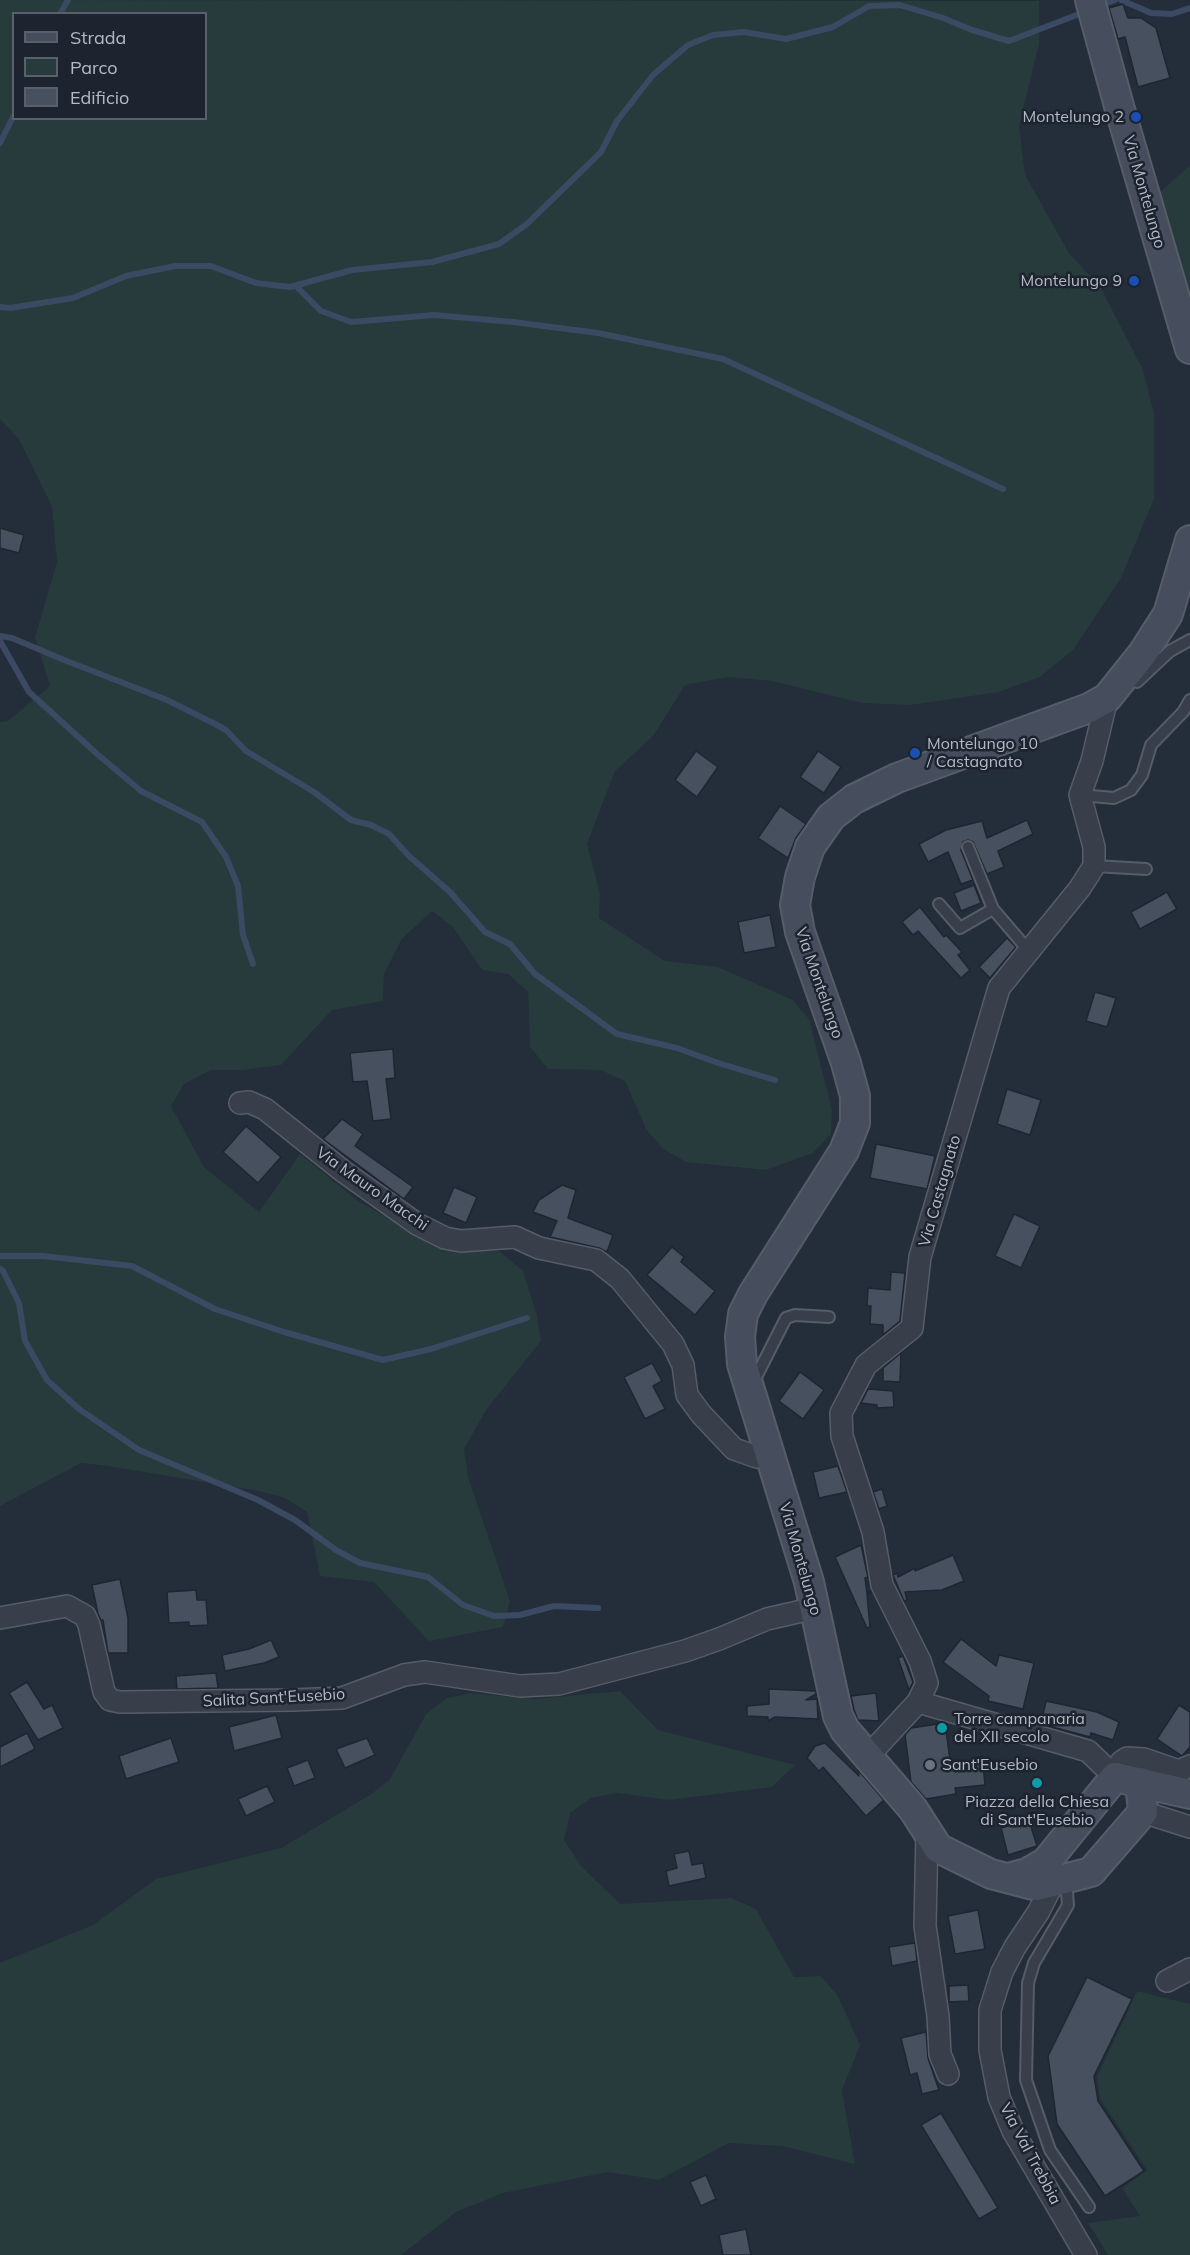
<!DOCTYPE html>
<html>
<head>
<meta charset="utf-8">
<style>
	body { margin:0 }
	#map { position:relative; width:1190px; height:2255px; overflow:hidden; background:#242d3a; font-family:Mulish,sans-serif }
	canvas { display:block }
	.legend { position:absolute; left:12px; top:12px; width:195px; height:108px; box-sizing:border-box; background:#1d242f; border:2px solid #59606b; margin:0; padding:8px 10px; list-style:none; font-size:18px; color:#b3bac6 }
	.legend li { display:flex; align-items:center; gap:12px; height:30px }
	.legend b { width:30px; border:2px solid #59606b }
</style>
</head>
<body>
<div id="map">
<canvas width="1190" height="2255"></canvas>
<ul class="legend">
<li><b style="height:8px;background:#464e5d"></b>Strada</li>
<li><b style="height:16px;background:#273a3c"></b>Parco</li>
<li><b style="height:16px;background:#46505e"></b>Edificio</li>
</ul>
</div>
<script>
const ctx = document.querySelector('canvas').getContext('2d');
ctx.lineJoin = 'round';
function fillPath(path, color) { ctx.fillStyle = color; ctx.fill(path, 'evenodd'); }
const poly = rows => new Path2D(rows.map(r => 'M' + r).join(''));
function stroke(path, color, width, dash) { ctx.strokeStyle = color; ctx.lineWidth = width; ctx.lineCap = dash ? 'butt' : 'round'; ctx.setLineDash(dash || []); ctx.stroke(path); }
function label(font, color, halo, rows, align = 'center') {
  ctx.font = font + ' Mulish,sans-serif'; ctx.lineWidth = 5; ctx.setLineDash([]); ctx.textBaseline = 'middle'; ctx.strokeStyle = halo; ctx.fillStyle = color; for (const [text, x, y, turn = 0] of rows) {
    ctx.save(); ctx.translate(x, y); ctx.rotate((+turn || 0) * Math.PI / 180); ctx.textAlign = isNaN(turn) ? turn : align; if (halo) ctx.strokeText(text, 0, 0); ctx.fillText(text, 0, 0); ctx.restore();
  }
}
fillPath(poly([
	[0,0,1039,1,1039,44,1019,126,1025,175,1069,253,1101,288,1143,370,1154,413,1154,499,1121,578,1073,650,1040,677,999,692,910,705,862,703,772,681,728,677,685,685,654,735,615,771,587,844,600,893,599,918,665,961,718,967,793,1000,809,1019,832,1109,831,1134,813,1153,766,1170,686,1162,663,1149,646,1129,625,1081,600,1070,548,1069,530,1047,528,992,508,974,482,970,453,927,432,911,401,940,384,974,383,1001,332,1010,281,1065,242,1070,211,1070,184,1084,171,1106,204,1167,259,1212,300,1154,358,1201,418,1235,459,1252,499,1251,523,1271,537,1316,541,1341,486,1410,464,1449,468,1477,510,1601,503,1627,429,1641,374,1582,320,1576,307,1512,285,1498,259,1491,108,1466,81,1463,0,1506,0,722,8,721,50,686,35,637,57,562,52,507,19,439,0,419],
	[14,14,206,14,206,118,14,118],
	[1190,165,1190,311,1159,193],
	[620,1691,658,1730,795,1765,772,1787,669,1800,617,1793,591,1798,570,1813,564,1840,581,1866,620,1904,731,1898,756,1909,794,1977,821,1976,838,1996,860,2045,842,2090,855,2164,782,2146,729,2143,659,2180,608,2172,503,2193,456,2212,401,2255,0,2255,0,1963,93,1925,156,1879,281,1848,370,1795,390,1779,426,1714,447,1698,471,1693,535,1699],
	[1137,1991,1190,2004,1190,2255,1108,2255,1088,2223,1140,2216,1122,2188,1147,2170,1100,2099,1097,2077]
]), '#273a3c');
stroke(poly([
	[1121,0,1151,13,1172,14,1190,8],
	[1099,6,1115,0],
	[60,14,68,0],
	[0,143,14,115],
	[296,286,321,311,351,322,434,315,513,322,598,333,723,359,1003,489],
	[0,307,10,308,73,298,126,276,175,266,211,266,256,283,290,287,352,270,432,262,499,244,527,224,601,152,617,121,653,75,688,45,713,35,744,32,786,39,833,27,869,6,900,5,943,18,972,30,1009,41,1087,11],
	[0,636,12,638,64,660,167,700,211,722,226,730,246,751,314,792,351,820,371,825,389,834,409,856,450,892,485,932,510,944,535,974,617,1034,677,1048,718,1063,775,1080],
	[0,641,29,692,96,753,141,791,202,822,226,857,238,886,243,935,253,964],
	[0,1256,43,1256,132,1266,215,1309,284,1332,383,1360,431,1349,527,1318],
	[0,1269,3,1271,19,1303,25,1341,47,1380,79,1409,139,1450,258,1500,295,1520,336,1550,360,1563,428,1577,463,1605,494,1616,520,1615,554,1606,598,1608]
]), '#3b4a62', 6);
const building = poly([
	[1123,4,1128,18,1141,18,1156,28,1170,78,1138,87,1125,37,1118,39,1109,8,1123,4],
	[0,528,24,535,19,553,0,548,0,528],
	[696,751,718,767,697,797,675,780,696,751],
	[818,751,841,767,824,793,800,777,818,751],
	[780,806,806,824,796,838,788,858,758,838,780,806],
	[1027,820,1033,834,998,851,1004,867,987,874,973,842,968,840,963,842,961,850,973,880,961,884,948,852,928,862,919,844,946,830,982,821,987,838,1027,820],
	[974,885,981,903,961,911,954,893,974,885],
	[1167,892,1177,909,1140,929,1131,912,1167,892],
	[920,907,944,937,946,935,962,952,958,955,970,970,961,978,918,931,913,935,902,922,920,907],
	[770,915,776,947,744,953,738,922,770,915],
	[1007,938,1016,947,990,978,979,967,1007,938],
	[1095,992,1116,998,1107,1027,1086,1021,1095,992],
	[393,1049,395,1078,386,1079,391,1119,373,1121,367,1081,353,1082,350,1053,393,1049],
	[1007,1089,1041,1100,1030,1135,997,1124,1007,1089],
	[342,1119,363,1134,355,1146,413,1187,404,1199,323,1139,342,1119],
	[246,1126,281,1157,258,1183,223,1152,246,1126],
	[876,1144,935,1156,927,1189,870,1178,876,1144],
	[562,1185,576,1190,568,1218,613,1235,607,1252,599,1248,550,1237,557,1221,533,1212,539,1200,562,1185],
	[454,1187,477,1197,466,1223,443,1213,454,1187],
	[1014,1214,1040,1226,1021,1268,995,1256,1014,1214],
	[672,1247,684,1257,681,1262,715,1291,695,1315,647,1275,672,1247],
	[891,1272,905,1273,900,1321,883,1335,883,1325,870,1324,871,1306,867,1306,868,1288,890,1290,891,1272],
	[901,1353,900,1382,883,1381,883,1368,901,1353],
	[652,1363,662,1381,653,1386,665,1409,645,1419,624,1377,652,1363],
	[800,1372,824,1390,803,1419,779,1401,800,1372],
	[868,1389,893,1391,894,1407,877,1408,877,1405,861,1403,868,1389],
	[838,1466,847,1492,819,1498,813,1472,838,1466],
	[882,1489,887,1506,879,1509,873,1492,882,1489],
	[861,1545,868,1577,865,1578,867,1593,871,1591,872,1593,867,1594,870,1627,867,1628,835,1557,861,1545],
	[953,1555,964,1581,942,1590,905,1592,907,1600,904,1601,893,1575,897,1573,898,1577,915,1568,915,1571,953,1555],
	[120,1579,128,1618,128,1653,108,1653,103,1620,101,1620,98,1614,92,1585,120,1579],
	[196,1590,197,1600,206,1600,208,1625,189,1626,189,1622,169,1623,167,1592,196,1590],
	[961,1639,996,1666,999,1655,1034,1663,1023,1709,988,1701,989,1696,943,1662,961,1639],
	[271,1640,279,1657,264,1663,225,1671,222,1655,249,1649,271,1640],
	[903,1656,913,1682,909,1690,898,1658,903,1656],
	[216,1673,218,1688,177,1689,176,1676,216,1673],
	[27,1682,44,1709,52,1705,63,1728,38,1740,9,1693,27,1682],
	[769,1689,816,1691,816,1694,806,1700,817,1699,818,1719,775,1717,768,1721,768,1717,747,1716,747,1706,769,1704,769,1689],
	[876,1693,879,1721,858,1720,854,1710,851,1696,876,1693],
	[1046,1701,1097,1712,1119,1722,1113,1740,1091,1733,1090,1737,1041,1724,1046,1701],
	[1179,1705,1190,1712,1190,1747,1182,1756,1157,1739,1179,1705],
	[276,1715,282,1738,234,1751,229,1727,276,1715],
	[945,1723,951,1767,983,1764,985,1785,955,1788,956,1794,926,1799,911,1782,905,1735,911,1728,945,1723],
	[27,1733,35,1749,0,1767,0,1747,27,1733],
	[171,1738,179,1762,126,1779,119,1756,171,1738],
	[367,1738,375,1755,345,1768,336,1749,367,1738],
	[825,1743,859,1776,858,1770,884,1800,866,1816,823,1767,819,1771,807,1758,815,1746,825,1743],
	[308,1760,315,1778,294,1786,287,1768,308,1760],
	[267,1786,275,1802,246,1816,238,1799,267,1786],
	[1029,1820,1037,1846,1008,1855,1001,1828,1029,1820],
	[689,1851,692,1865,703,1863,706,1878,669,1886,666,1871,677,1868,674,1854,689,1851],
	[978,1910,985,1949,955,1954,948,1916,978,1910],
	[915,1943,917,1961,892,1966,889,1947,915,1943],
	[1087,1977,1132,1999,1094,2076,1098,2101,1144,2171,1105,2196,1057,2124,1048,2056,1087,1977],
	[968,1985,969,2001,949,2002,949,1986,968,1985],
	[926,2032,928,2058,939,2090,922,2094,917,2073,910,2075,901,2038,926,2032],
	[941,2113,998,2208,979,2219,921,2125,941,2113],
	[706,2175,716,2199,701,2206,690,2182,706,2175],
	[746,2229,751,2255,723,2255,719,2235,746,2229]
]);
fillPath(building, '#46505e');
stroke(building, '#1f2631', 1.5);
const lane = poly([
	[1137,682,1170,651,1190,640],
	[1080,795,1114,798,1131,790,1142,775,1151,745,1183,712,1190,700],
	[968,847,993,909,1029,951],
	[1094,866,1146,869],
	[939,904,960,928,993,909],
	[753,1383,786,1318,795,1315,829,1317],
	[1056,1885,1067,1892,1068,1905,1034,1963,1028,1983,1026,2080,1050,2150,1089,2207]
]);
const street = poly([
	[240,1103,249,1102,265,1109,344,1172,417,1224,445,1238,461,1241,515,1237,539,1248,596,1260,620,1279,673,1344,683,1365,687,1395,701,1414,734,1449,757,1457,770,1456],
	[0,1618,67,1606,85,1616,89,1625,104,1692,110,1700,120,1702,293,1700,342,1698,404,1675,425,1672,520,1686,559,1684,685,1651,719,1639,767,1619,815,1608],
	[918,1702,1088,1751,1115,1777,1121,1762,1127,1758,1144,1759,1179,1771,1190,1766],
	[868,1756,918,1702,927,1683,920,1661,882,1585,873,1532,842,1436,841,1413,866,1365,912,1328,920,1257,999,988,1080,888,1094,866,1094,847,1080,795,1092,761,1107,698],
	[1143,1812,1190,1827],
	[927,1831,925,1926,938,2016,940,2054,948,2074],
	[1053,1883,1039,1911,1015,1947,1002,1972,990,2010,990,2050,999,2097,1013,2131,1086,2255],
	[1167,1981,1190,1969]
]);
const secondary = poly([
	[1090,0,1119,106,1190,349],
	[1140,1782,1143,1812,1091,1872,1037,1886,991,1874,938,1848,913,1809,845,1730,838,1716,809,1582,742,1364,740,1337,743,1314,753,1294,844,1151,855,1123,855,1096,846,1063,800,932,795,905,800,877,810,847,831,817,854,799,897,778,1089,708,1107,698,1143,653,1168,614,1190,540],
	[1008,1878,1027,1873,1046,1862,1115,1777,1190,1794]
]);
stroke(lane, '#565d68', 14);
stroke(street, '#565d68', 24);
stroke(secondary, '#565d68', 32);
stroke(lane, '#383f4a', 10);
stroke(street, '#383f4a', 21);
stroke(secondary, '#464e5d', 28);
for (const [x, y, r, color] of [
	[1136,117,6,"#1a4fb4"],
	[1134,281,6,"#1a4fb4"],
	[915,753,6,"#1a4fb4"],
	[942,1728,6,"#0f9aa8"],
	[930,1765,6,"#6b7280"],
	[1037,1783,6,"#0f9aa8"]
]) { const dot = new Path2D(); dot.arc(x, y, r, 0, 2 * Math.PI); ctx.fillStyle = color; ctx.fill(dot); stroke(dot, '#1d242f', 2); }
label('16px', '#b3bac6', '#1d242f', [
	["Montelungo 2",1124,117,"right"],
	["Montelungo 9",1122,281,"right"],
	["Montelungo 10",927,744],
	["/ Castagnato",927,762],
	["Torre campanaria",954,1719],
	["del XII secolo",954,1737],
	["Sant'Eusebio",942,1765],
	["Piazza della Chiesa",1037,1802,"center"],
	["di Sant'Eusebio",1037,1820,"center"]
], 'left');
label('16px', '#b3bac6', '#1d242f', [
	["Via Montelungo",1144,192,74],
	["Via Montelungo",819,983,71],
	["Via Mauro Macchi",372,1189,35],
	["Via Castagnato",940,1191,-74],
	["Via Montelungo",800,1559,74],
	["Salita Sant'Eusebio",274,1698,-3],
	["Via Val Trebbia",1030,2154,62]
]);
</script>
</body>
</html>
